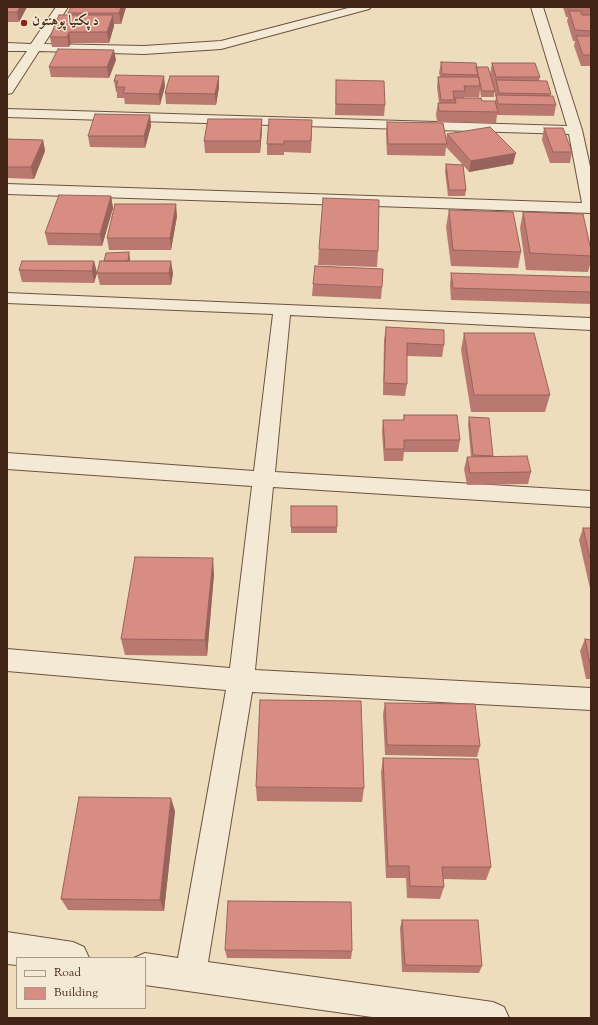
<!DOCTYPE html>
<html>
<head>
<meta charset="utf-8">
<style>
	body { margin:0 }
	#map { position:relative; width:598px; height:1025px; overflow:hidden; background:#edddbd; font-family:"Sorts Mill Goudy",serif }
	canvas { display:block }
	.frame { position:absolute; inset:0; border:8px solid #422416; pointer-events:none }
	.legend { position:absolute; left:16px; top:957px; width:130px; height:52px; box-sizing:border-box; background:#f3e9d4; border:1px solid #ac9a88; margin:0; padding:5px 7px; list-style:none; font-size:12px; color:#422416 }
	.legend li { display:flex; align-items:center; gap:8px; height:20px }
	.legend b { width:20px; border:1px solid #ac9a88 }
</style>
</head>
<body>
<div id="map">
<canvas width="598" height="1025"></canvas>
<div class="frame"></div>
<ul class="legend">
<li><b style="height:5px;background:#f3e9d4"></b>Road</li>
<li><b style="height:11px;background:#d88d82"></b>Building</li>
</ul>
</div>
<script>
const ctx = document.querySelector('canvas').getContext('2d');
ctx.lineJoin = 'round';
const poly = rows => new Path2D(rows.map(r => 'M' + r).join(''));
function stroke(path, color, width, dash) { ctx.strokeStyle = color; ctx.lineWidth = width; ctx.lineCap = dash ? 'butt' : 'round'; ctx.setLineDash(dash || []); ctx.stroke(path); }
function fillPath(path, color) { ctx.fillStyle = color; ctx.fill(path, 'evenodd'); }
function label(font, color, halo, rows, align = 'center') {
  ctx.font = font + ' "Sorts Mill Goudy",Amiri,serif'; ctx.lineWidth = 3; ctx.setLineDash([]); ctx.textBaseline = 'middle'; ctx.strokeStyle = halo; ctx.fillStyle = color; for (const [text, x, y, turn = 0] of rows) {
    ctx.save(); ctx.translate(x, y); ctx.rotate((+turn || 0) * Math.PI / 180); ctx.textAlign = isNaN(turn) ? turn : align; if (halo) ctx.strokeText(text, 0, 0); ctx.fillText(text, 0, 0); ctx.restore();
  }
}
const minor = poly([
	[56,7,68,7,44,44,144,46,221,41,352,7,371,7,369,9,221,49,144,54,39,51,12,93,7,94,7,80,27,51,7,51,7,43,31,44,56,7],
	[531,7,543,7,582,130,591,171,591,213,7,194,7,184,582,203,569,134,7,117,7,109,567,126,531,7],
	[7,293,591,318,591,330,290,315,275,472,591,491,591,507,273,487,255,670,591,688,591,710,252,692,208,962,493,1002,504,1007,509,1018,379,1018,145,985,145,958,134,958,145,953,178,958,226,690,7,671,7,649,230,668,252,486,7,469,7,453,254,471,273,314,7,303,7,293],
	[7,932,73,942,84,947,89,958,17,958,17,965,7,964,7,932]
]);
stroke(minor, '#6d5240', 2);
fillPath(minor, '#f3e9d4');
fillPath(poly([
	[7,7,27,7,19,22,7,22],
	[126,7,121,24,114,24,114,26,109,43,71,43,69,47,52,47,50,37,69,15,68,13],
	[563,7,591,7,591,15,586,15,591,15,591,66,581,66,574,46,575,41,573,41,567,21,568,17,566,17],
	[116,60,109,78,51,77,49,67],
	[441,62,476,67,494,90,495,88,494,88,490,74,492,63,540,77,539,81,551,94,550,96,556,105,554,116,497,115,496,123,437,122,436,114,438,103,439,103,437,87,438,77,440,77,439,73],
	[480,90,481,97,494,97,494,92,496,98,495,101,482,101,464,98,465,97,479,97],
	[336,80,385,105,384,116,335,115],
	[114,81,165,86,160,105,125,104,124,98,117,98,117,92,116,92],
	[219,87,216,105,166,104,165,93],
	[150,115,151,126,145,148,90,147,88,136],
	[262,119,262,130,260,153,205,153,204,141],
	[387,122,446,140,447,134,513,164,469,172,463,165,466,190,465,196,448,196,445,171,446,164,463,165,446,147,445,156,387,155,386,133],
	[544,128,572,152,570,163,550,163,542,140],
	[312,131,311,153,284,152,284,155,267,155,267,144],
	[7,139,43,140,45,151,34,179,7,178],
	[111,196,113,208,102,246,48,245,45,233],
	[449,210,521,252,518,268,451,266,446,227],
	[523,212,591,250,591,261,588,272,526,270,520,228],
	[177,216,171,250,109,250,107,238],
	[319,249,378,251,377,267,318,265],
	[130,259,130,261,173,273,171,285,100,285,97,273,104,261],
	[94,261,97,273,94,283,22,282,19,270],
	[451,273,591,277,591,304,451,300,450,285],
	[313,284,382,287,381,299,312,296],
	[386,327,444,345,442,357,407,356,407,384,405,396,383,395,384,340],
	[464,333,550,395,545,412,471,412,461,350],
	[404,415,460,440,458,452,404,452,403,461,384,461,382,432,383,420,403,420],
	[469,417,493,457,531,472,528,484,467,485,464,469,467,457,471,457,468,424],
	[291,506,337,527,337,533,291,533],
	[583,528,591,528,591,593,579,540],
	[214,574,207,656,125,655,121,639],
	[585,639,591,640,591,679,586,679,580,651],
	[385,703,480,746,477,757,385,755,383,714],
	[383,758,491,867,486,880,443,879,444,887,440,899,407,898,406,878,386,878,381,772],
	[256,787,364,788,362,802,257,801],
	[175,811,164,911,68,910,61,899],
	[402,920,482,966,479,973,402,972,400,928],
	[225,950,352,951,351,959,227,958]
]), '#ba7970');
fillPath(poly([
	[20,7,27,7,19,22,17,12],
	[121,7,126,7,121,24,119,13],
	[113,15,114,26,109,43,107,32],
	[69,32,71,43,69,47,67,37],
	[114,50,116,60,109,78,107,67],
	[164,76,165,86,160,105,159,94],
	[219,76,219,87,216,105,215,94],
	[150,115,151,126,145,148,144,136],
	[262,119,262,130,260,153,260,141],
	[43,140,45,151,34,179,31,167],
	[516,153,513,164,469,172,471,161],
	[111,196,113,208,102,246,100,234],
	[176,204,177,216,171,250,170,238],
	[129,252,130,259,128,271,127,264],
	[94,261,97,273,94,283,92,271],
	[171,261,173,273,171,285,169,273],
	[213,558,214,574,207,656,205,640],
	[171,798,175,811,164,911,160,900]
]), '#97635b');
const building = poly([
	[7,7,20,7,17,12,7,12,7,7],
	[71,7,121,7,119,13,68,13,71,7],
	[569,11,580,11,582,15,591,15,591,31,575,30,569,11],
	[59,15,113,15,107,32,69,32,67,37,50,37,59,15],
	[576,36,591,36,591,55,583,55,576,36],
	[58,49,114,50,107,67,49,67,58,49],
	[441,62,476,63,478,75,442,74,441,62],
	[492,63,535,63,540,77,496,77,492,63],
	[476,67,488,67,495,91,482,91,476,67],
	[116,75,164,76,159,94,123,93,125,87,116,87,118,81,114,81,116,75],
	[170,76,219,76,215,94,165,93,170,76],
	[438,77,479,77,480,86,464,86,465,91,453,91,454,100,441,100,438,77],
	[336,80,384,81,385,105,336,104,336,80],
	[496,80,547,81,551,94,499,93,496,80],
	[496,95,553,96,556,105,498,104,496,95],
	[455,98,481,98,482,101,495,101,498,112,439,111,438,103,456,103,455,98],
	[95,114,150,115,144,136,88,136,95,114],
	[208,119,262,119,260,141,204,141,208,119],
	[269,119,312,120,311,141,284,141,284,144,267,144,269,119],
	[387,122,443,123,447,144,388,144,387,122],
	[490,127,516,153,471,161,447,134,490,127],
	[544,128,563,128,572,152,553,152,544,128],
	[7,139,43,140,31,167,7,167,7,139],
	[446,164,463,165,466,190,449,190,446,164],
	[59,195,111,196,100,234,45,233,59,195],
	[323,198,379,200,378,251,319,249,323,198],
	[115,204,176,204,170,238,107,238,115,204],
	[449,210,513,212,521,252,453,250,449,210],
	[523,212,583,214,591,250,591,256,530,253,523,212],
	[129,252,128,261,104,261,106,253,129,252],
	[22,261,94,261,92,271,19,270,22,261],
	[100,261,171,261,169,273,97,273,100,261],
	[315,266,383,269,382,287,313,284,315,266],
	[451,273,591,277,591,292,453,288,451,273],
	[386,327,444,330,444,345,407,343,407,384,384,383,386,327],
	[464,333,534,333,550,395,474,395,464,333],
	[404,415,457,415,460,440,404,440,404,449,385,449,383,420,404,420,404,415],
	[469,417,489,418,493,456,473,455,469,417],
	[527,456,531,472,470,473,467,457,527,456],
	[291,506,337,506,337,527,291,527,291,506],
	[583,528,591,528,591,562,583,528],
	[135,557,213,558,205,640,121,639,135,557],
	[585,639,591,640,591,668,585,639],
	[260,700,361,701,364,788,256,787,260,700],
	[385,703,475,704,480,746,387,745,385,703],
	[383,758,478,759,491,867,442,867,444,887,410,886,409,866,388,866,383,758],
	[79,797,171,798,160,900,61,899,79,797],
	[228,901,351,902,352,951,225,950,228,901],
	[402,920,478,920,482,966,405,965,402,920]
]);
fillPath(building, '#d88d82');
stroke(building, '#97635b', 1);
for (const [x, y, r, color] of [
	[24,23,4,"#8f2418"]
]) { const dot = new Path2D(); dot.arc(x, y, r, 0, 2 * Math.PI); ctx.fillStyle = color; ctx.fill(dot); stroke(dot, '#f3e9d4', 1.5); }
label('bold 14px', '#422416', '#f3e9d4', [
	["د پکتیا پوهنتون",32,23]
], 'left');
</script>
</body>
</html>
